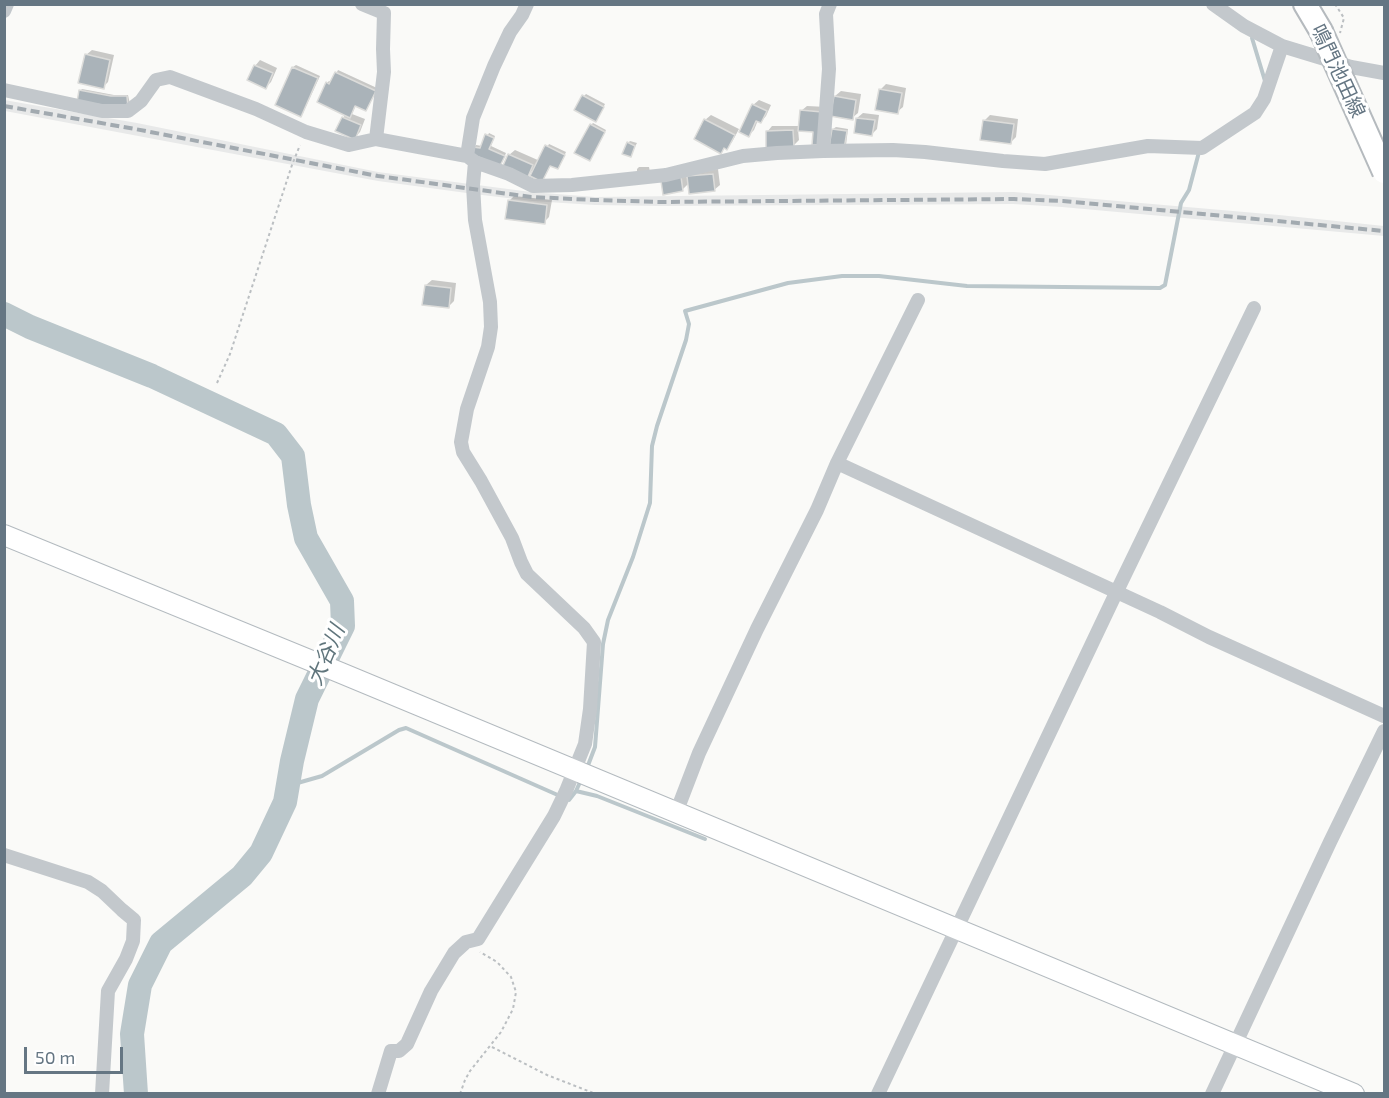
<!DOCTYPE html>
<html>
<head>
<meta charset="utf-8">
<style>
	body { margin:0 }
	#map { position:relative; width:1389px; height:1098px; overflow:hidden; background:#fafaf8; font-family:"Exo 2",sans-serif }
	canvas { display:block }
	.frame { position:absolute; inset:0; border:6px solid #657683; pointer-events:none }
	.scale { position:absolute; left:24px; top:1047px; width:99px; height:27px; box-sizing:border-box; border:3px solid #657683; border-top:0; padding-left:8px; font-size:18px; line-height:21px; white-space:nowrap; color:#657683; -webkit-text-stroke:4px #fff; paint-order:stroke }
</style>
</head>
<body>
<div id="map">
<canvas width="1389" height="1098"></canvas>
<div class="frame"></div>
<div class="scale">50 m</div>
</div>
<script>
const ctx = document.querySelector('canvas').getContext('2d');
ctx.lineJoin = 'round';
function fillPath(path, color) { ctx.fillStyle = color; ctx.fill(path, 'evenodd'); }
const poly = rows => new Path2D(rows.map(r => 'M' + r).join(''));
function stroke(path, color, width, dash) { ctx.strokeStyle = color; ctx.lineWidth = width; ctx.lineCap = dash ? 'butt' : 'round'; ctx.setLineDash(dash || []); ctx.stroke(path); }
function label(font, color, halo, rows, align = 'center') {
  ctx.font = font + ' "Exo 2","Noto Sans JP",sans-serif'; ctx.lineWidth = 6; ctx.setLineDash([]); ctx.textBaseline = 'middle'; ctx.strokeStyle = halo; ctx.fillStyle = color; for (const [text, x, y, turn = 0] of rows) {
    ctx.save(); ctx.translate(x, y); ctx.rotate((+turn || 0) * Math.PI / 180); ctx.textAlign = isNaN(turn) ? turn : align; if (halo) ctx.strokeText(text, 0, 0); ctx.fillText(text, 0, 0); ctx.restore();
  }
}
fillPath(poly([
	[4,100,137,123,378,172,531,192,595,197,1014,192,1279,215,1384,226,1384,236,1062,207,1013,204,661,206,595,205,532,201,474,194,378,181,5,111]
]), '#e8e9e9');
fillPath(poly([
	[92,50,114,55,108,82,103,87,86,55],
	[260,60,277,68,271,82,266,87,255,66],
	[296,65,320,76,303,113,301,115,277,105,293,67],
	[338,70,377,88,368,107,356,105,352,114,365,119,360,132,354,138,343,118,346,114,327,83,329,81,332,82],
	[886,84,906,88,903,107,897,112,881,89],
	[82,89,114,95,128,95,130,104,80,91],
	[841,91,861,94,858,113,852,118,835,96],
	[586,94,605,104,598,118,584,96],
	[759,100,771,105,766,116,761,122,758,120,754,130,749,135,753,105],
	[807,106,827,107,814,131,798,129,799,140,794,145,767,132,772,126,800,126,801,111],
	[863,113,879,115,877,129,872,134,857,118],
	[711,115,739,129,732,142,721,152,705,120],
	[990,115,1018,119,1016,137,1010,143,984,121],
	[593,123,606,130,592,157,591,125],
	[836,127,848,129,846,145,844,147,833,129],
	[489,133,495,136,491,146,506,153,502,162,474,148,476,145,482,146],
	[630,141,637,143,630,156,628,143],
	[549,144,566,152,560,165,551,164,536,167,526,177,509,155,515,150,540,161],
	[639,167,649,167,650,172,637,174,637,169],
	[718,169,720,185,714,190,689,183,682,190,664,193,686,173,687,178,694,171],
	[514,196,552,200,549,217,544,222,509,201],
	[432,280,456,283,454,301,448,307,426,285]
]), '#0003');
stroke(poly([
	[1252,38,1265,81],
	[587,768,595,747,603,644,608,620,633,557,650,503,652,446,657,426,686,340,689,324,685,311,788,283,842,276,879,276,967,286,1160,288,1165,285,1181,203,1189,190,1199,152],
	[287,786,322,776,399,730,406,728,569,800,576,791,597,796,705,839],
	[576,791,581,780]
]), '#bbc7cb', 4);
stroke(poly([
	[4,314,30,327,152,376,276,434,293,456,299,505,306,538,342,601,343,626,307,699,292,761,285,802,261,853,242,876,161,943,140,985,132,1034,136,1094]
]), '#bbc7cb', 24);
const building = poly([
	[85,54,110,60,104,89,78,83,85,54],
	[254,65,273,73,266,89,247,80,254,65],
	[292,67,318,78,301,117,275,105,292,67],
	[335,72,376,91,366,111,355,106,350,118,317,102,326,82,329,84,335,72],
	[879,89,902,93,898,114,875,110,879,89],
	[79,90,111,96,127,96,128,108,77,102,79,90],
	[582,95,604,107,596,122,574,110,582,95],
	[834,96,856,100,853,120,830,116,834,96],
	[752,104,767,111,761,123,756,121,749,137,739,132,752,104],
	[800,110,822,112,820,145,812,145,813,132,798,131,800,110],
	[342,117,361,125,355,140,335,131,342,117],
	[856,118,875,120,872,136,854,133,856,118],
	[704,119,735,135,727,150,724,148,721,154,694,139,704,119],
	[983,120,1014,124,1011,144,980,140,983,120],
	[590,124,605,132,590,161,574,153,590,124],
	[832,129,847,131,844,149,829,147,832,129],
	[793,130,794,147,766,148,766,131,793,130],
	[485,134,494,138,489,149,505,156,500,166,471,154,473,147,480,148,485,134],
	[627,142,635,146,631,157,622,154,627,142],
	[545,145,565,155,558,169,550,166,542,182,530,176,545,145],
	[508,154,533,165,527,179,502,168,508,154],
	[713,174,715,191,689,194,687,176,713,174],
	[681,177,683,191,663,195,661,181,681,177],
	[508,200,547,205,545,224,505,219,508,200],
	[425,285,451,288,449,308,422,305,425,285]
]);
fillPath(building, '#aab3b9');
stroke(building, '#dcdcda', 1.5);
const secondary = poly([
	[4,535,341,673,1354,1094]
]);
const primary = poly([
	[1305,4,1321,31]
]);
stroke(secondary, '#b3babf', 22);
stroke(primary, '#b5babe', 26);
stroke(poly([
	[1335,4,1344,18,1340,33],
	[217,383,230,354,292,165,300,145],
	[492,1047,547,1075,596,1094],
	[460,1094,465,1080,470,1071,501,1032,513,1009,516,992,511,977,497,962,480,952]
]), '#bbbfc2', 2, [3, 3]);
stroke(poly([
	[362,4,384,13,383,49,384,72,376,139],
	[1213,4,1244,26,1282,46,1351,67,1384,73],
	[4,11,7,4],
	[4,90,102,111,128,111,141,101,156,80,170,77,256,109,306,132,349,145,376,139,467,156,475,162,509,174,533,186,572,185,666,175,743,156,777,153,823,151,893,150,925,152,1003,161,1045,164,1148,146,1202,148,1255,113,1264,99,1282,46],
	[823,151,829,69,826,14,830,4],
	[467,156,473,118,494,66,510,32,522,15,527,4],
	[837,463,1160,612,1209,637,1384,716],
	[676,813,699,753,757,629,817,510,837,463,918,300],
	[4,855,88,882,102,891,122,910,134,920,133,941,126,959,108,991,102,1094],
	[378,1094,391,1051,399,1051,407,1044,431,991,454,953,466,942,478,939,554,816,566,791,585,744,590,709,594,642,584,628,527,574,521,562,512,538,481,481,463,452,461,442,467,409,488,347,491,327,490,302,475,220,473,185,475,162],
	[878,1094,1116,593,1254,308],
	[1212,1094,1330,842,1384,731]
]), '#c3c8cc', 14);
stroke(secondary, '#fff', 20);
stroke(primary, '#fff', 22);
stroke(poly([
	[4,106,135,129,378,176,531,197,595,200,661,202,1014,199,1063,201,1384,231]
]), '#a2aab0', 4, [9, 4.5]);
const primaryBridge = poly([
	[1321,31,1384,172]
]);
stroke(primaryBridge, '#b5babe', 26, []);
stroke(primaryBridge, '#fff', 22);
label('20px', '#657683', '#fff', [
	["鳴門池田線",1338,71,65]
]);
label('italic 21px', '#60757c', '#fff', [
	["大谷川",326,655,-67]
]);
</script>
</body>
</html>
